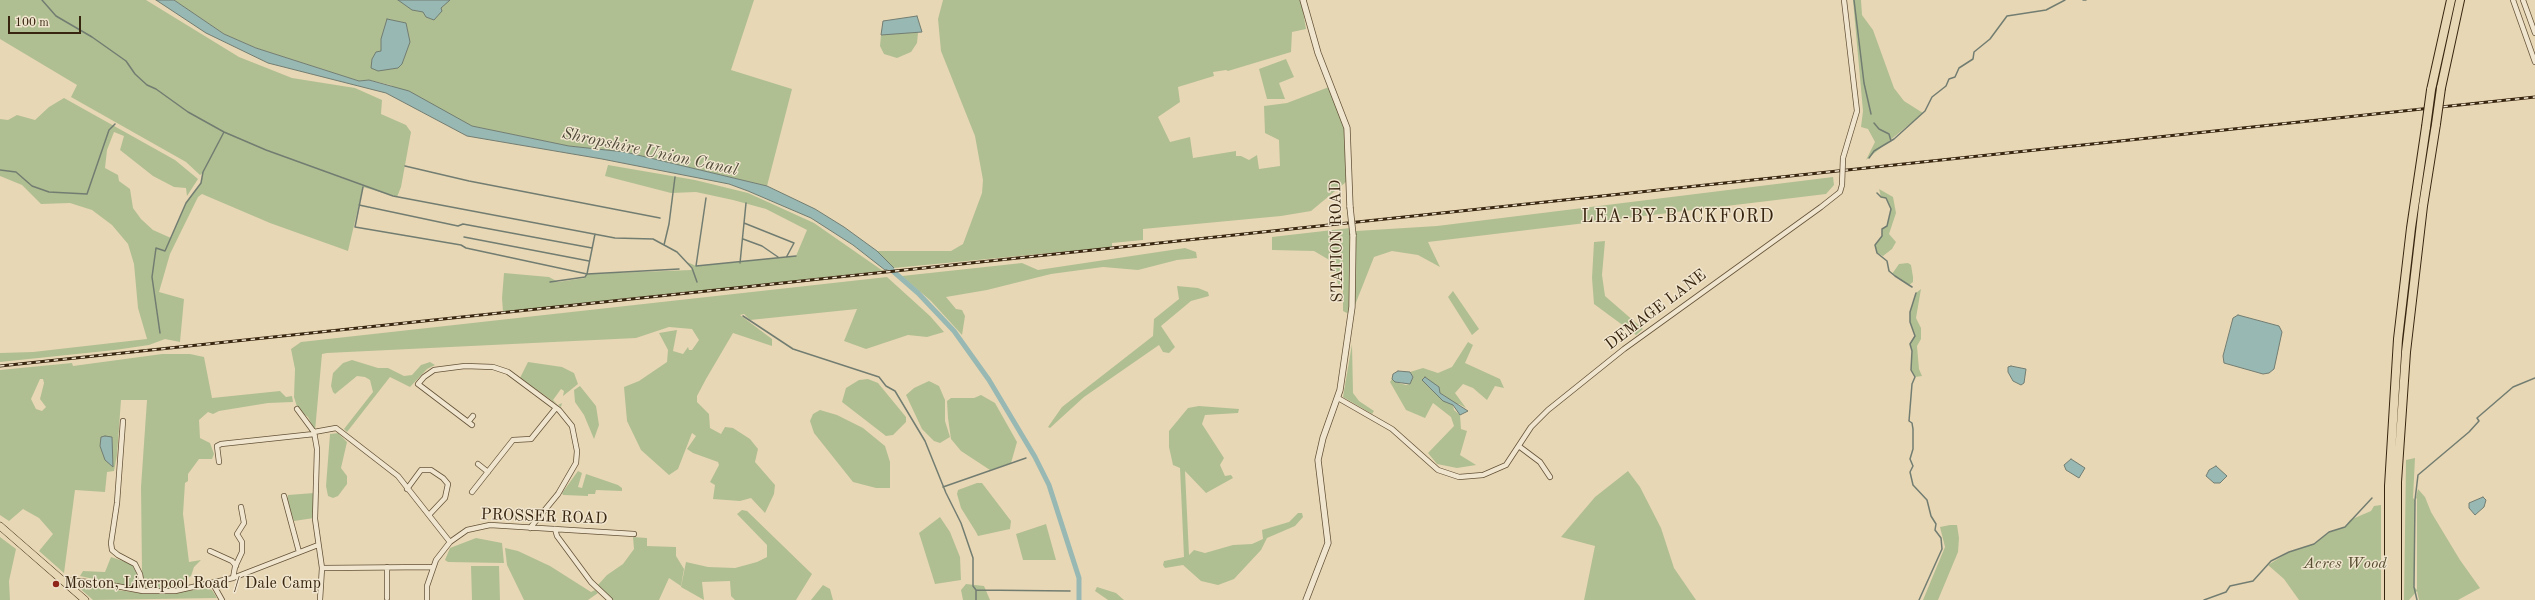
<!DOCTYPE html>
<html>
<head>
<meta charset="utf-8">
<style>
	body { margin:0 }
	#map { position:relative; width:2535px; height:600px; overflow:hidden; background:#e8d7b4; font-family:"Old Standard TT",serif }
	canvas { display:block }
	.scale { position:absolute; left:8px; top:16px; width:73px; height:18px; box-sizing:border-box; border:2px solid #382510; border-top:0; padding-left:5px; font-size:12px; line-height:14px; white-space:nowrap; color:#382510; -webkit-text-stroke:3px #f0e5ce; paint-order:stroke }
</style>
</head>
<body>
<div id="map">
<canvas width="2535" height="600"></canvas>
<div class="scale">100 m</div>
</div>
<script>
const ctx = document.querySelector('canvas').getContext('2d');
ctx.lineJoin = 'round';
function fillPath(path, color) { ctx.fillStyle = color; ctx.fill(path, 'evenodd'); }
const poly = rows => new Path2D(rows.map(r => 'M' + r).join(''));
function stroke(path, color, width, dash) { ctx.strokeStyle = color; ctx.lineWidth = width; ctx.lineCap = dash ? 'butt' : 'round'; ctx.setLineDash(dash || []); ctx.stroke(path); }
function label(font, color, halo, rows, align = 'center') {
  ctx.font = font + ' "Old Standard TT",serif'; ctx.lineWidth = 3; ctx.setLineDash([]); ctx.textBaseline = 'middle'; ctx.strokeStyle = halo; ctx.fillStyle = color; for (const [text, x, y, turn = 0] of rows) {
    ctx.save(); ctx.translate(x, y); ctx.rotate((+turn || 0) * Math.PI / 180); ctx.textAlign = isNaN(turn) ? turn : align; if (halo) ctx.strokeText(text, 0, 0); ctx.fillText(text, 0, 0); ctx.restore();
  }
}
fillPath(poly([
	[0,0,146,0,239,57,292,78,355,88,382,100,381,114,406,125,411,132,401,187,397,197,363,187,348,251,270,223,202,194,198,197,170,254,159,292,184,299,180,342,165,339,149,345,115,350,0,362,0,353,33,352,147,339,138,308,134,264,128,244,112,225,92,210,70,203,41,204,22,185,0,176,0,119,8,120,17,115,35,120,49,107,64,98,175,160,198,179,187,196,186,188,174,187,153,176,120,150,124,136,114,132,107,150,105,168,118,175,119,181,130,189,133,208,141,219,153,230,171,238,186,203,201,183,203,173,200,175,186,162,71,97,77,85,0,39],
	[174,0,754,0,731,70,792,89,767,186,625,152,569,146,472,126,390,85,369,80,359,81,256,48,224,34],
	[943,0,1301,0,1306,29,1292,32,1291,52,1228,71,1226,70,1213,72,1214,76,1178,87,1180,102,1158,117,1170,142,1190,137,1193,158,1236,151,1236,156,1241,156,1249,160,1257,155,1259,169,1280,166,1279,140,1265,133,1264,106,1287,103,1329,87,1344,126,1346,182,1311,211,1281,216,1143,229,1143,240,1112,243,1112,247,894,268,877,251,951,251,963,244,982,193,983,180,975,136,941,51,938,19],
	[1853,0,1861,0,1862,15,1873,30,1894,88,1904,101,1923,113,1866,160,1875,142,1868,129,1861,127,1863,111],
	[904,32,918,33,917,43,911,52,897,58,884,54,880,46,881,35],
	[1286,59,1294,77,1279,83,1285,99,1267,99,1259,69],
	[608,165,695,180,748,193,814,223,883,271,503,312,502,298,504,273,549,277,558,282,585,278,587,274,691,270,693,268,687,262,696,266,796,256,807,230,766,209,733,200,696,192,671,193,605,176],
	[1833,177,1834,185,1826,194,1428,242,1440,267,1418,255,1392,251,1374,257,1355,305,1356,231,1437,226],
	[1879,189,1893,197,1896,213,1889,234,1896,242,1892,249,1883,256,1877,253,1875,245,1882,236,1882,229,1887,226,1891,209,1886,198,1881,197],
	[1350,228,1351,293,1349,312,1347,313,1343,311,1343,287,1338,284,1331,261,1314,251,1272,250,1272,237],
	[1605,241,1602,275,1605,296,1643,329,1636,335,1594,304,1592,278,1594,242],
	[1185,248,1196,252,1197,258,1177,260,1138,270,1103,267,1051,274,987,290,946,297,956,309,962,310,965,316,962,335,931,301,902,276,1022,263,1038,270],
	[1908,263,1911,265,1913,277,1913,282,1909,285,1892,274,1899,264],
	[887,277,930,316,944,332,927,337,908,335,866,349,844,341,857,309,750,320,744,314,740,315,772,339,772,346,733,333,706,379,697,396,697,402,709,414,710,428,721,434,725,427,733,428,750,439,758,449,755,462,775,485,774,494,765,513,751,498,740,501,713,499,715,485,710,482,719,465,718,462,693,453,687,449,696,436,692,433,678,469,669,475,641,450,627,421,624,387,639,381,667,362,668,350,659,333,677,330,673,351,683,354,688,347,689,350,692,350,699,340,692,329,669,327,636,338,327,353,322,354,315,431,308,417,298,410,294,397,295,369,291,349,301,342],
	[1177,286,1198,288,1208,292,1209,296,1191,301,1161,326,1175,347,1169,353,1163,352,1159,345,1084,397,1050,428,1048,427,1062,407,1153,336,1154,319,1179,299],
	[1921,289,1916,318,1921,328,1921,339,1917,346,1919,369,1922,376,1915,377,1911,370,1912,351,1910,344,1915,335,1910,322,1910,312,1916,293],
	[1453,291,1479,329,1472,335,1448,297],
	[1468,342,1473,345,1465,363,1500,379,1504,388,1495,386,1487,400,1473,388,1463,384,1455,393,1466,408,1459,404,1456,405,1422,380,1437,395,1453,405,1454,410,1460,415,1461,429,1467,431,1460,455,1476,465,1457,468,1437,464,1428,453,1454,426,1451,417,1433,403,1425,418,1406,410,1390,382,1392,379,1395,382,1406,385,1410,384,1413,377,1410,372,1423,368,1438,373,1452,367],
	[1352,344,1353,393,1359,401,1374,411,1372,414,1343,397],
	[162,354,190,354,204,357,212,398,280,391,286,397,292,396,293,402,268,403,219,411,213,414,208,412,199,420,200,438,210,443,214,454,212,459,199,459,188,474,188,481,185,483,183,514,189,562,201,560,194,567,191,576,182,581,179,589,149,590,144,585,142,572,141,487,147,400,121,400,117,455,114,471,107,472,105,492,75,490,64,573,39,551,53,534,39,518,23,509,9,521,0,515,0,370,72,363,73,366],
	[40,379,43,379,44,383,40,399,46,407,42,411,36,409,31,399],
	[352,360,378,368,388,368,404,376,412,375,421,365,430,362,435,365,427,369,410,387,390,377,347,432,344,429,373,392,370,380,365,377,357,376,335,394,333,392,331,386,333,373,343,363],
	[528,362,562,367,574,373,578,384,563,396,564,391,561,389,553,400,558,405,562,403,561,407,520,378],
	[868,379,878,383,906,417,906,422,893,435,886,436,842,402,846,388,859,380],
	[929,381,939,386,945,400,945,421,950,437,940,443,934,441,922,429,906,395,914,388],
	[580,386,596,406,599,425,594,439,584,415,575,402,574,390],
	[981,395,995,403,1017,442,1011,463,990,470,961,451,951,439,948,418,947,401,951,398,974,398],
	[1199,406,1239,409,1238,413,1205,415,1202,424,1224,458,1220,465,1225,476,1231,475,1233,478,1206,493,1185,471,1189,555,1194,550,1205,553,1233,545,1252,544,1263,539,1262,530,1289,522,1298,513,1302,513,1303,517,1295,526,1267,538,1261,550,1234,579,1218,585,1201,581,1183,565,1165,568,1163,565,1164,561,1184,557,1180,468,1173,465,1169,447,1169,431,1188,408],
	[820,410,837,415,863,428,885,446,890,462,890,488,876,488,853,482,814,433,810,421,813,414],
	[338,433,347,442,341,468,347,476,347,484,338,496,333,498,328,496,326,486,330,434],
	[2415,458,2413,498,2415,500,2414,587,2417,590,2417,499,2416,498,2418,489,2425,497,2431,512,2460,560,2480,588,2458,600,2419,600,2417,591,2409,600,2404,600,2406,460],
	[578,471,582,473,578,487,582,488,586,474,618,485,622,488,622,491,596,490,595,494,588,494,588,496,563,495,562,493],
	[1628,471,1640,487,1661,528,1674,568,1696,600,1584,600,1595,546,1561,537,1595,497],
	[977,483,982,483,1011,521,1010,529,978,536,976,532,961,508,957,494,958,490],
	[314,493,314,518,294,521,287,500,288,495],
	[2381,505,2381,600,2299,600,2284,579,2268,565,2289,552,2314,544,2329,532,2345,527,2350,520,2371,511,2374,506],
	[742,510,747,511,812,574,796,600,735,600,731,596,730,581,702,582,704,600,681,587,686,562,708,567,735,568,757,562,767,557,767,545,737,514],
	[940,517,950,532,960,557,961,580,935,584,919,533],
	[1046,524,1056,560,1023,560,1016,534],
	[1950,525,1957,525,1959,538,1958,552,1938,600,1923,600,1945,547,1940,527],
	[0,537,16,549,9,581,10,600,0,600],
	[633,537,647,538,647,546,676,547,676,556,684,569,681,586,669,578,659,600,611,600,597,586,607,575,623,564,634,549],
	[476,538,502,543,504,563,448,562,445,560,450,548],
	[505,548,518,551,550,566,591,592,595,590,598,593,588,600,524,600,507,565],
	[111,557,132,564,138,576,137,587,115,584,80,576,83,571,105,572],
	[471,566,499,566,500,600,472,600],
	[79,580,117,590,148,594,168,594,207,588,212,590,217,598,93,600,77,586],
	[966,584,984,586,990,600,963,600,961,590],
	[823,585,830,589,833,600,811,600],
	[1097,587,1116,593,1124,600,1108,600,1095,591]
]), '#b0bf91');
const water = poly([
	[156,0,174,0,224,34,256,48,359,81,369,80,409,91,472,126,569,146,625,152,767,186,815,209,844,227,877,251,894,268,885,270,853,245,811,218,748,191,729,184,602,159,467,136,386,93,268,63,206,33,156,0],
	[398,0,450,0,441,8,442,11,434,20,426,17,423,12,412,10,398,0],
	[917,16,922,32,881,35,883,21,917,16],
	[387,19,406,23,410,42,402,64,398,68,378,71,371,68,372,59,376,52,381,51,381,39,387,19],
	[2238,315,2279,326,2282,332,2274,369,2269,373,2263,374,2224,363,2223,356,2233,318,2238,315],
	[2011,366,2026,369,2024,383,2021,385,2013,381,2008,372,2008,367,2011,366],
	[1398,371,1410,372,1413,377,1410,384,1395,382,1392,379,1393,374,1398,371],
	[1425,377,1439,387,1440,393,1468,411,1460,415,1453,405,1443,401,1422,380,1425,377],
	[105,436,112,437,113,467,105,460,100,446,101,437,105,436],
	[2071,459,2085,468,2079,478,2066,470,2064,465,2071,459],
	[2216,466,2227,476,2220,483,2214,483,2206,476,2209,470,2216,466],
	[2483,497,2486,500,2484,507,2475,515,2469,508,2469,503,2483,497]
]);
fillPath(water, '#98b8b3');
stroke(water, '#727d72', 1);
stroke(poly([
	[42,0,56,16,92,37,126,61,135,74,147,85,156,89,188,112,224,132,266,150,393,196,615,238,653,239,677,252,692,268,697,282],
	[1854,0,1864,83,1871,114],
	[2083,0,2086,0],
	[1874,123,1879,129,1889,134,1891,141],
	[1869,158,1874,151,1894,139,1925,111,1932,97,1946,86,1949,79,1955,77,1959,68,1973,59,1974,52,1990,39,2007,16,2046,10,2065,0],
	[405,166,469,181,660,218],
	[0,170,16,172,32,186,49,192,87,194,109,130,115,124],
	[363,187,355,227,461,245,466,248,587,274,595,234],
	[1877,193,1881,197,1886,198,1891,209,1887,226,1882,229,1882,236,1875,245,1877,253,1887,261,1889,271,1895,276,1912,287],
	[706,198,696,266,796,256],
	[359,205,458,226,463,224,592,248],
	[744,223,794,243,787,256],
	[464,237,589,261],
	[743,239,762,246,778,257],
	[664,245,669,224,675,177],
	[740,263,746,203],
	[550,282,585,277,587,274,679,269],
	[1916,293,1910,312,1910,322,1915,336,1910,344,1912,351,1911,370,1915,377,1912,384,1909,421,1912,423,1913,429,1913,449,1910,459,1913,466,1910,472,1913,485,1927,500,1931,516,1936,524,1935,530,1941,538,1942,549,1919,600],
	[743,316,793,349,879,377,886,386,895,391,925,441,946,493,961,523,973,558,973,586,976,590,976,600],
	[160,333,152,277,156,248,165,251,186,203,201,183,203,172,224,132],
	[943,487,1026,458],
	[976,590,1070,591],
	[2204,600,2226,592,2230,586,2253,581,2271,561,2289,552,2314,544,2329,532,2345,527,2372,498],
	[2417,600,2414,587,2415,500,2418,475,2469,432,2479,421,2477,418,2513,387,2535,378]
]), '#727d72', 1.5);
stroke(poly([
	[886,265,918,293,954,331,989,380,1035,457,1049,485,1079,578,1079,600]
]), '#98b8b3', 5);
const minor = poly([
	[2513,0,2535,62],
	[2523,0,2535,33],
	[1843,158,1857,111,1844,0],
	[1338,398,1392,429,1438,470,1459,477,1483,475,1506,465,1531,427,1548,410,1624,349,1821,207,1840,192,1842,185],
	[297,409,314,432,317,449,315,519,322,568,320,600],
	[123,421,117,503,111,543,112,550,118,555,135,564,140,574,143,591],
	[468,422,473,416],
	[472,425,418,384,424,377,434,370,465,366,493,367,508,372,559,410,572,426,577,451,576,463,558,494,530,528],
	[314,432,336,428,398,476,450,542],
	[1520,447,1540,462,1550,477],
	[219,462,217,446,221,444,314,434],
	[478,464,488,472],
	[407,489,421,470,431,470,443,478,448,484,445,498,429,515],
	[472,492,513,440,531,439,556,408],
	[284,496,299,552],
	[555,529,557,536,591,582,610,600],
	[210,551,232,561,236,566],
	[322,568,433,567],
	[233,578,235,567,242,552,242,542,237,534,244,523,241,507],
	[64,580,100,583,143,591,175,591,233,578,318,545],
	[213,584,222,600],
	[387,598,387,567],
	[427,600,427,586,436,560,450,542,467,530,490,525,634,534]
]);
const tertiary = poly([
	[1303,0,1318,53,1347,128,1350,207],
	[1306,600,1328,543,1318,460,1323,438,1340,390,1352,307,1353,235]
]);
const trunk = poly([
	[0,526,85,600]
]);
const motorway = poly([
	[2441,88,2460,0],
	[2431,90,2451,0],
	[2389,600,2389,486,2398,339,2411,228,2426,127],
	[2397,600,2397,482,2406,352,2423,206,2436,124]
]);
stroke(minor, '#645239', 6);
stroke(tertiary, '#645239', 7);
stroke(trunk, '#382510', 8);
stroke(motorway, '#382510', 10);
stroke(minor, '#f0e5ce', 4.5);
stroke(tertiary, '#f0e5ce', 5.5);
stroke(trunk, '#e8d7b4', 7);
stroke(motorway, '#e8d7b4', 8);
const rail = poly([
	[0,366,2535,97]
]);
stroke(rail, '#382510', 3);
stroke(rail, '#f0e5ce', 1.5, [4.5]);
const minorBridge = poly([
	[1842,185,1843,158]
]);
const tertiaryBridge = poly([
	[1350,207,1353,235]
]);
const motorwayBridge = poly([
	[2436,124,2441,88],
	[2426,127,2431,90]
]);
stroke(minorBridge, '#645239', 6, []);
stroke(tertiaryBridge, '#645239', 7, []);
stroke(motorwayBridge, '#382510', 10, []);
stroke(minorBridge, '#f0e5ce', 4.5);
stroke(tertiaryBridge, '#f0e5ce', 5.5);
stroke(motorwayBridge, '#e8d7b4', 8);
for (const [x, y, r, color] of [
	[56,584,4,"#8f2418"]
]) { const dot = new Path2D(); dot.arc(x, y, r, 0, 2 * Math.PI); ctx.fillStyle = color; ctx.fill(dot); stroke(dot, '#f0e5ce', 1.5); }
label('16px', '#382510', '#f0e5ce', [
	["STATION ROAD",1337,241,-91],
	["DEMAGE LANE",1656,310,-37],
	["PROSSER ROAD",544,517,2]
]);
label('italic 16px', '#564c30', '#f0e5ce', [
	["Acres Wood",2345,564]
]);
label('16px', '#382510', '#f0e5ce', [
	["Moston, Liverpool Road / Dale Camp",64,584]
], 'left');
label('italic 17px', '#504a39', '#f0e5ce', [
	["Shropshire Union Canal",650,152,12]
]);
ctx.letterSpacing = '1px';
label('18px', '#382510', '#f0e5ce', [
	["LEA-BY-BACKFORD",1678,217]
]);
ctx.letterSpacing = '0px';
</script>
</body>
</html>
